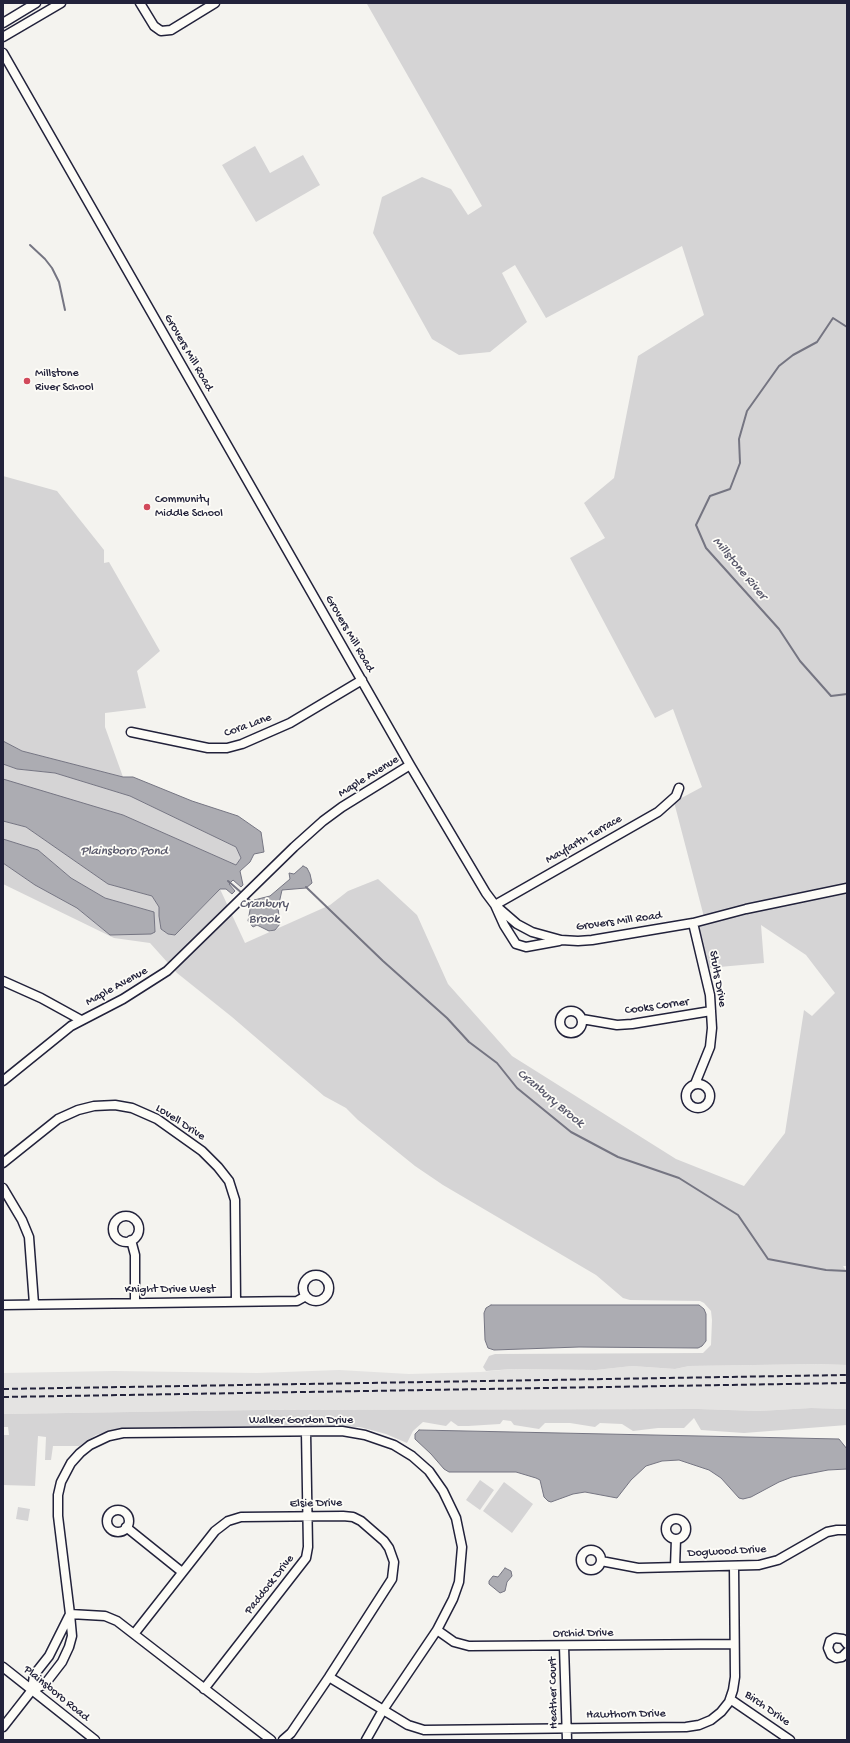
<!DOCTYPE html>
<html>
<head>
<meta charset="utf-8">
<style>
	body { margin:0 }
	#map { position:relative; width:850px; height:1743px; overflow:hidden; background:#f4f3ef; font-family:"Gochi Hand",sans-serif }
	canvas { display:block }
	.frame { position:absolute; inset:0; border:4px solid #22223b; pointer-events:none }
</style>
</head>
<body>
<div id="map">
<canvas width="850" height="1743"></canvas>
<div class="frame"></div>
</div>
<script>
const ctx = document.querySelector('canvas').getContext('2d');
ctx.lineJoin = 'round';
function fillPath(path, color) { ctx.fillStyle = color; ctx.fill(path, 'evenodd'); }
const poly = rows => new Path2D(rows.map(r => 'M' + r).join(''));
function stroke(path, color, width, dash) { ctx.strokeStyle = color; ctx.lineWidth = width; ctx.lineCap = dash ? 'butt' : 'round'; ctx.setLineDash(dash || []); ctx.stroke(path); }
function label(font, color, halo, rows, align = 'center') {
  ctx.font = font + ' "Gochi Hand",sans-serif'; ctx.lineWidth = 3.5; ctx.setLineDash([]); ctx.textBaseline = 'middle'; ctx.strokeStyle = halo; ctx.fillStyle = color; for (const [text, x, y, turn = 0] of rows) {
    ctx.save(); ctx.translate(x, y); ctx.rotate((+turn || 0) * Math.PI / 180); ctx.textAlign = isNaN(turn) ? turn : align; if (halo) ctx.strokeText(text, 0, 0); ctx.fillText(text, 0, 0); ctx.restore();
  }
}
fillPath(poly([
	[819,1364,847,1365,847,1409,811,1408,759,1411,697,1409,258,1410,3,1414,3,1373,114,1371,257,1373,339,1370,409,1374,481,1372,512,1369,596,1370,632,1366,675,1369,689,1366]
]), '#e4e3e2');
fillPath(poly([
	[369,3,847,3,847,1266,843,1266,847,1272,847,1365,819,1364,689,1366,675,1369,632,1366,596,1370,512,1369,486,1371,483,1367,489,1356,495,1354,703,1353,711,1345,712,1320,711,1311,704,1303,700,1301,630,1300,623,1298,596,1275,443,1185,415,1166,358,1120,346,1108,324,1096,232,1017,177,973,150,943,114,938,3,884,3,863,35,885,77,908,110,935,155,932,154,912,105,898,71,878,38,850,3,839,3,821,26,827,108,884,152,896,159,907,159,916,161,929,168,934,175,935,220,889,245,943,330,905,348,891,378,879,417,915,448,984,512,1056,676,1159,744,1186,785,1133,804,1010,812,1016,835,993,806,955,761,925,764,963,708,968,695,918,704,917,674,802,702,787,673,709,655,718,570,558,605,538,584,503,614,478,638,356,704,315,682,246,546,318,515,265,502,273,527,322,490,352,459,355,432,339,373,233,382,197,422,177,451,189,468,215,482,206,367,4],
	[255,146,270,173,303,155,320,185,256,222,222,165],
	[3,476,57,491,104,550,104,563,109,562,160,651,137,671,146,708,105,713,105,727,123,777,22,751,3,741],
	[3,764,17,769,55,773,130,796,236,847,241,858,236,865,123,815,4,780],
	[811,1408,847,1409,847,1425,744,1433,701,1430,694,1418,684,1428,658,1428,633,1431,622,1424,600,1423,595,1427,570,1423,545,1423,539,1429,514,1425,511,1421,503,1420,500,1424,468,1426,458,1426,451,1421,446,1426,423,1422,413,1431,407,1443,386,1434,360,1427,138,1428,115,1429,96,1435,79,1446,53,1446,51,1460,45,1460,46,1437,38,1436,35,1486,3,1485,3,1435,9,1435,8,1427,3,1427,3,1414,258,1410,698,1409,759,1411],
	[480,1480,494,1490,480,1510,466,1500],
	[504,1482,533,1504,512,1533,483,1511],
	[18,1507,30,1509,28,1521,16,1519]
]), '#d5d4d5');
const water = poly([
	[3,741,22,751,123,777,133,777,192,801,238,816,261,832,264,852,254,854,250,862,240,871,243,885,241,887,233,880,229,884,235,891,232,894,226,889,220,889,175,935,168,934,161,929,159,916,159,907,152,896,108,884,26,827,3,821,3,779,123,815,236,865,241,858,236,847,130,796,55,773,17,769,3,764,3,741],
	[3,839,38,850,71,878,105,898,154,912,155,932,151,934,110,935,77,908,35,885,3,863,3,839],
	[303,866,307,868,310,874,312,883,306,888,282,890,278,908,280,924,275,930,269,931,257,925,253,927,248,921,250,910,248,906,254,900,270,896,290,879,289,873,294,874,303,866],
	[491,1305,699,1305,704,1309,706,1314,706,1341,702,1346,698,1348,579,1347,494,1350,488,1348,485,1340,484,1313,486,1308,491,1305],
	[419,1430,839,1439,847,1449,847,1469,828,1470,792,1477,779,1482,751,1497,743,1499,739,1498,721,1478,709,1470,679,1460,662,1461,646,1466,631,1480,617,1498,585,1492,573,1494,551,1502,548,1501,544,1497,540,1480,536,1478,516,1472,449,1472,444,1469,431,1454,415,1439,415,1434,419,1430],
	[505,1568,511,1571,512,1576,507,1582,505,1591,500,1593,489,1584,489,1581,493,1576,498,1577,505,1568]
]);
fillPath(water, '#acacb2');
stroke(water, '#757582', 1);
stroke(poly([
	[30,245,45,259,52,268,59,282,65,310],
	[847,327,833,318,817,342,793,355,779,366,747,411,739,439,740,463,730,489,710,496,696,525,706,548,779,629,800,661,831,696,847,694],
	[228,881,243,894],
	[306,887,383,961,447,1018,469,1042,497,1063,517,1088,571,1132,618,1157,679,1178,738,1215,768,1259,826,1270,847,1271],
	[246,897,253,903]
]), '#757582', 2);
const minor = poly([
	[140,3,154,26,161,31,171,30,215,3],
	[3,23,36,3],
	[3,37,61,3],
	[3,53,410,765,486,893,495,905,517,924,532,932,561,940,578,941,592,940,693,923,746,909,847,888],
	[131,732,208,748,227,748,242,744,290,723,362,680],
	[693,923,710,995,712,1028,710,1047,695,1084],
	[559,941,526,947,516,944,504,925,495,905,658,812,676,796,679,788],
	[3,981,41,998,81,1020],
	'560 1022a11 11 0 1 1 22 0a11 11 0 1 1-22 0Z',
	[582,1019,617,1025,632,1024,711,1011],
	[3,1081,71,1026,123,999,167,971,294,847,323,821,342,807,410,765],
	'686 1096a12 12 0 1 1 24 0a12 12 0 1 1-24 0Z',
	[3,1163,58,1119,78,1110,94,1106,115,1105,132,1108,157,1119,202,1151,218,1167,229,1181,235,1200,236,1302],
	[3,1188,22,1220,29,1237,34,1304],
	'113 1229a13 13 0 1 1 26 0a13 13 0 1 1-26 0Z',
	[131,1240,135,1255,135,1302],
	'303 1288a13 13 0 1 1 26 0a13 13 0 1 1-26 0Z',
	[3,1305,297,1301,306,1296],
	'107 1521a11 11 0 1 1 22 0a11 11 0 1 1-22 0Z',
	'666 1529a10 10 0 1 1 20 0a10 10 0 1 1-20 0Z',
	[126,1527,182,1572],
	'581 1560a10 10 0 1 1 20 0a10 10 0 1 1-20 0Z',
	[601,1561,638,1568,759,1565,778,1560,827,1532,837,1530,847,1530],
	[675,1567,676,1539],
	[437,1630,454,1642,469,1646,734,1644],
	[134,1634,215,1531,228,1521,241,1517,343,1516,353,1517,361,1521,384,1541,389,1548,394,1562,392,1579,329,1677,291,1733,283,1740],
	[847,1644,843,1639,835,1638,830,1641,828,1648,831,1655,836,1658,842,1657,847,1652],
	[564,1646,567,1740],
	[3,1667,95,1740],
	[329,1677,408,1725,424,1730,686,1727,699,1725,711,1720,721,1712,729,1702,733,1690,735,1677,734,1566],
	[204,1689,306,1558,308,1547,306,1432],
	[730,1699,790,1740],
	[3,1727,32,1690,45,1684,62,1662,69,1647,72,1636,70,1614,49,1656,34,1675,32,1690],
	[271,1740,117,1621,105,1616,70,1614,58,1516,58,1495,61,1482,71,1463,80,1453,90,1445,109,1436,123,1433,342,1431,365,1435,394,1445,412,1456,429,1471,443,1491,456,1518,462,1547,459,1582,453,1599,437,1630,383,1710,366,1740]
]);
stroke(minor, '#22223b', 11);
stroke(minor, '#fdfcf7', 8);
stroke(poly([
	[3,1389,847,1375],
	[3,1397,847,1383]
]), '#22223b', 2, [6, 3]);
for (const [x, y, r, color] of [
	[27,381,4,"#d1495b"],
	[147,507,4,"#d1495b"]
]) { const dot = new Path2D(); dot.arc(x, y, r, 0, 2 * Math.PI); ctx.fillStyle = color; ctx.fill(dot); stroke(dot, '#fdfcf7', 1.5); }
label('12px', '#22223b', '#fdfcf7', [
	["Grovers Mill Road",188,353,60],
	["Grovers Mill Road",349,634,60],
	["Cora Lane",248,726,-20],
	["Maple Avenue",369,777,-32],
	["Mayfarth Terrace",584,840,-30],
	["Grovers Mill Road",619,922,-8],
	["Stults Drive",717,979,80],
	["Maple Avenue",117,987,-29],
	["Cooks Corner",657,1007,-8],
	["Lovell Drive",180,1123,33],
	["Knight Drive West",170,1290],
	["Walker Gordon Drive",301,1421],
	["Elsie Drive",316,1504,-1],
	["Dogwood Drive",727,1552,-3],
	["Paddock Drive",270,1585,-52],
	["Orchid Drive",583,1634,-1],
	["Heather Court",554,1693,-91],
	["Plainsboro Road",56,1694,39],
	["Birch Drive",767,1709,35],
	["Hawthorn Drive",626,1715,-1]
]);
label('12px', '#22223b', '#fdfcf7', [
	["Millstone",35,374],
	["River School",35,388],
	["Community",155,500],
	["Middle School",155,514]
], 'left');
label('italic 13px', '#59596b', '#fdfcf7', [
	["Millstone River",739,569,50],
	["Plainsboro Pond",124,852],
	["Cranbury",264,905],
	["Brook",264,920],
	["Cranbury Brook",550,1099,40]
]);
</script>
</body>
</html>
